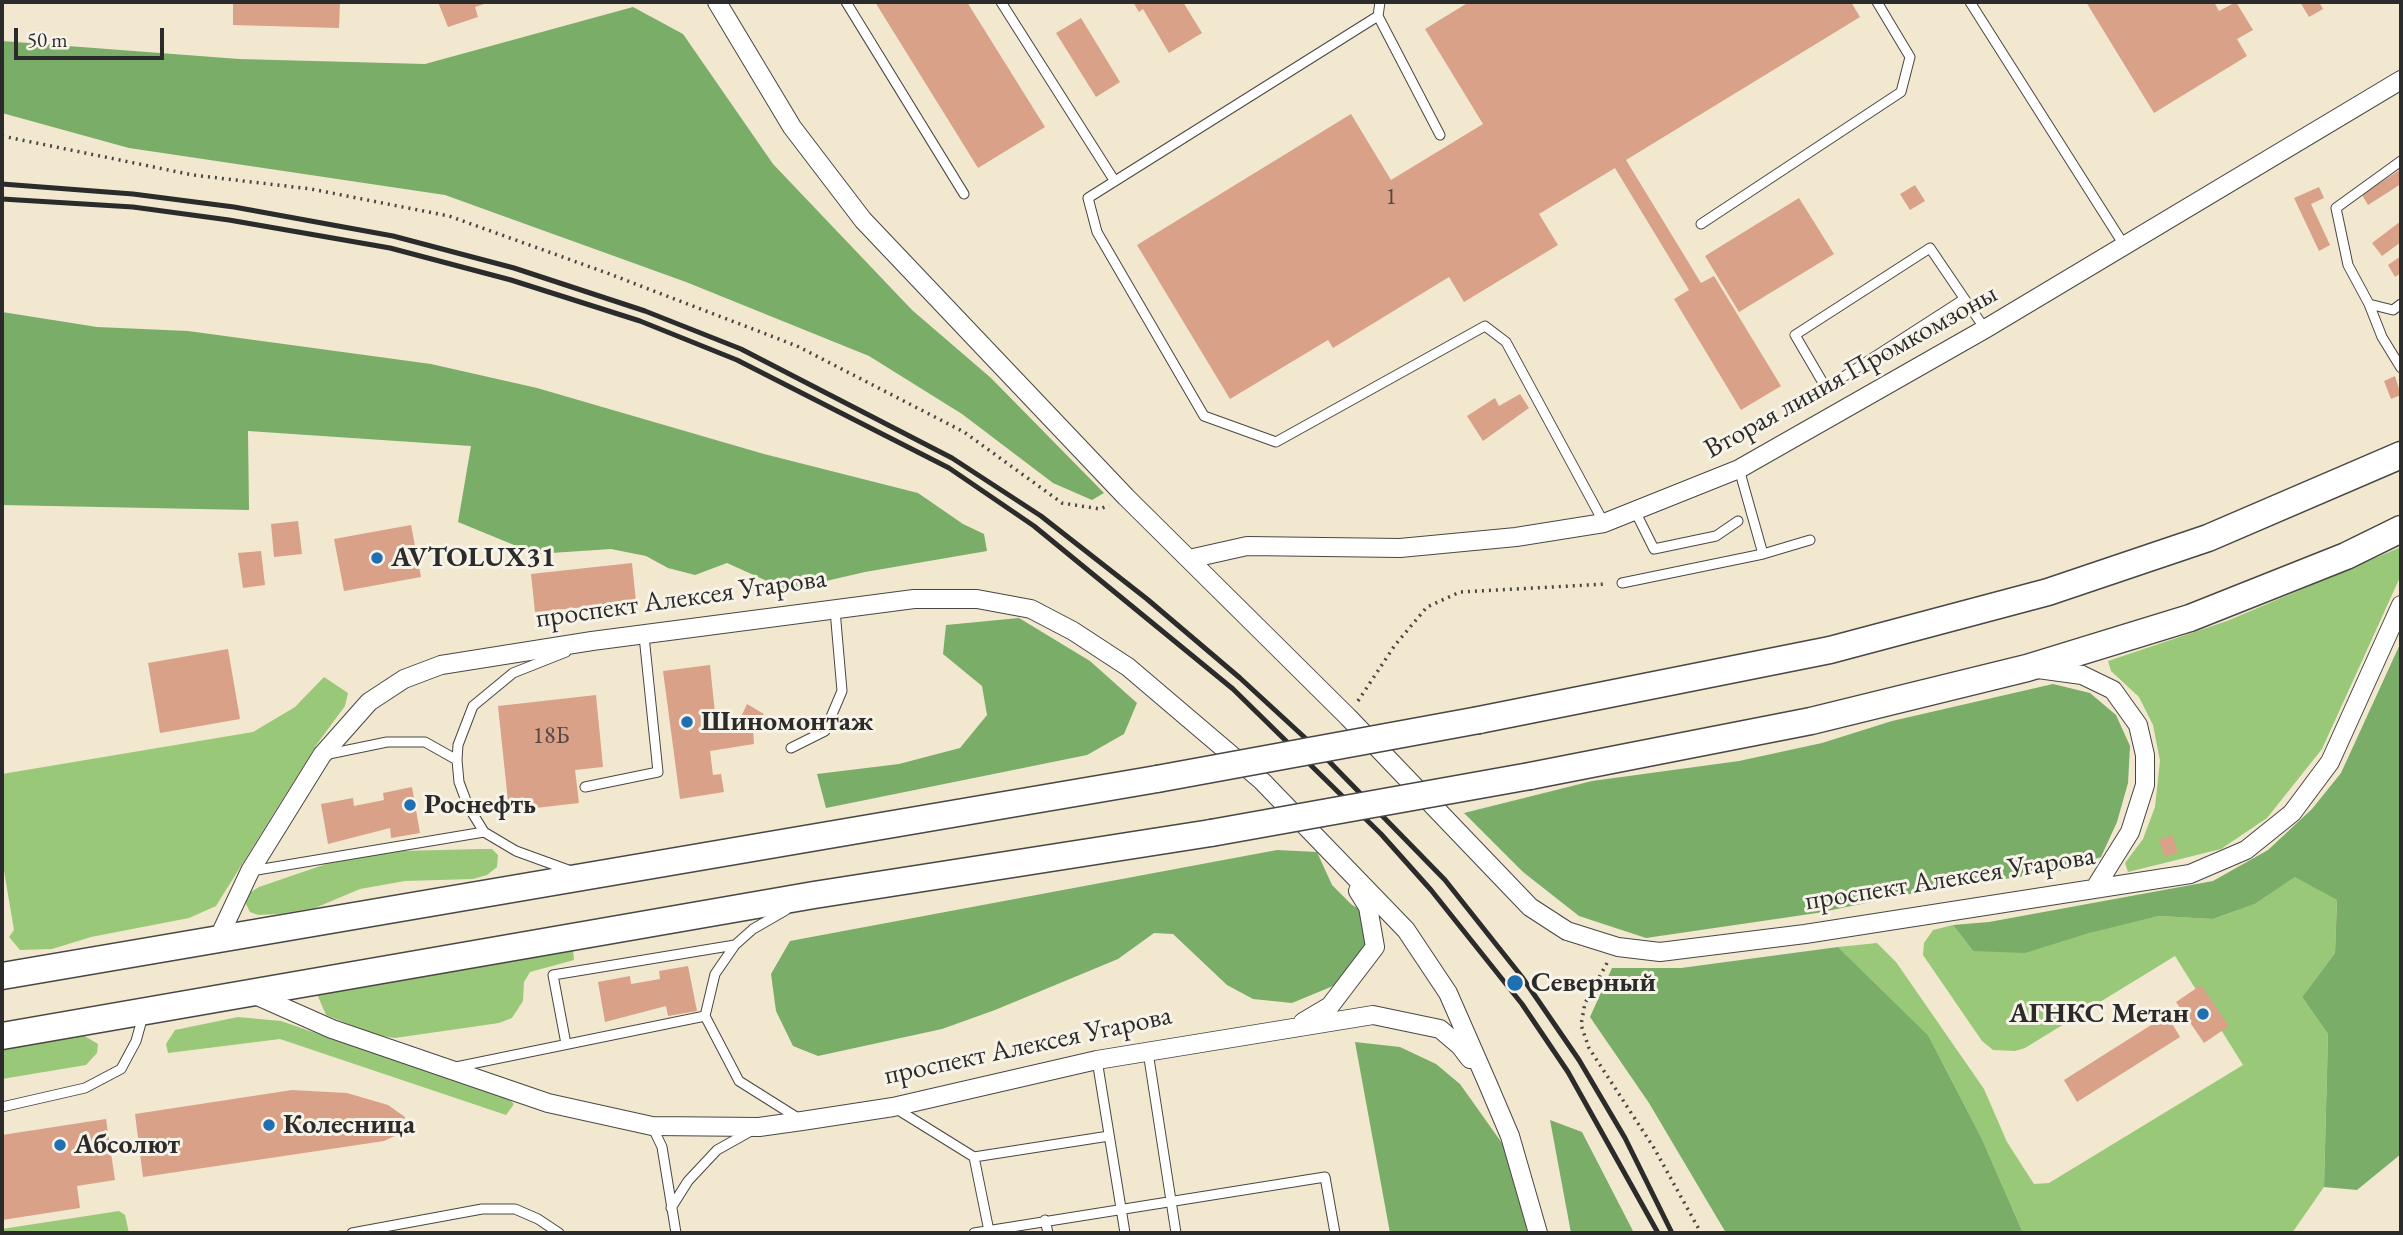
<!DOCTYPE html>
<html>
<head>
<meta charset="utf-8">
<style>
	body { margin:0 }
	#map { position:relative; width:2403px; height:1235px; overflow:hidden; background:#f1e8cf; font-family:"EB Garamond",serif }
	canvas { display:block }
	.frame { position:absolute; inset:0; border:4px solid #2b2b2b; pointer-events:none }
	.scale { position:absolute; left:14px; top:28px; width:150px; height:32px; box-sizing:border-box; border:4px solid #2b2b2b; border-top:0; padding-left:9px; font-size:21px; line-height:24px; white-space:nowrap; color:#2b2b2b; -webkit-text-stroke:5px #f7f3e8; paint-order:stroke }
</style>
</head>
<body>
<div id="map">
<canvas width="2403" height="1235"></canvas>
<div class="frame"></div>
<div class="scale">50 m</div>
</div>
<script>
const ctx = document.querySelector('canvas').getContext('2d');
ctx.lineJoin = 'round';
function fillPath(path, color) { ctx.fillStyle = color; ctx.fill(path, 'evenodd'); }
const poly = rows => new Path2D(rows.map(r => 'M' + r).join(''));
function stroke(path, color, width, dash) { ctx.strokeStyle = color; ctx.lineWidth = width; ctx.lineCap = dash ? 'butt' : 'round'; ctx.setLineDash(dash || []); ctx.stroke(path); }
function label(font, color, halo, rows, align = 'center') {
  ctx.font = font + ' "EB Garamond",serif'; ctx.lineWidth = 6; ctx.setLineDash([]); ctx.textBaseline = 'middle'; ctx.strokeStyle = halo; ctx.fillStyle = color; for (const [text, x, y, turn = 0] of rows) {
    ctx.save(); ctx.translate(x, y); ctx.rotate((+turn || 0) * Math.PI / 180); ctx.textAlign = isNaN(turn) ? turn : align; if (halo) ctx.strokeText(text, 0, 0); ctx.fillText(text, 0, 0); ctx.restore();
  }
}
fillPath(poly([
	[2401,547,2401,575,2322,749,2267,818,2221,849,2128,872,2125,863,2143,839,2155,807,2160,761,2153,725,2139,697,2111,671,2108,661,2227,621],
	[324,677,348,693,345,706,317,744,216,906,189,918,91,937,52,949,20,950,9,937,14,930,2,859,2,774,253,732,295,707],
	[481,849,492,849,498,855,497,867,487,875,473,879,405,881,360,889,315,908,278,914,258,915,250,912,245,902,249,893,259,887,332,862,401,851],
	[2296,876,2337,900,2335,953,2302,997,2328,1034,2324,1187,2292,1233,2023,1233,1982,1139,1928,1035,1838,947,1877,943,1896,962,1984,1089,2007,1142,2034,1184,2049,1183,2243,1065,2175,956,2025,1048,2015,1051,1993,1050,1982,1041,1923,955,1924,943,1933,930,1953,925,1973,951,2081,934,2159,916,2213,919,2255,904],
	[573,950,574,960,530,972,524,982,523,1001,512,1018,499,1023,395,1038,375,1035,326,1015,317,994],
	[238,1017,281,1021,510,1100,514,1104,506,1115,280,1039,168,1053,166,1044,175,1030],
	[83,1035,98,1044,97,1053,86,1065,2,1079,2,1050],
	[119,1211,125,1215,129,1233,2,1233,2,1229]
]), '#99c978');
fillPath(poly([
	[633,7,683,34,773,164,912,310,991,378,1104,493,1092,500,1053,483,962,414,869,356,686,282,445,195,129,148,2,113,2,41,239,59,425,64],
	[2,312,97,327,188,331,431,364,537,388,764,454,918,493,963,524,984,534,987,551,865,572,787,590,727,563,695,575,668,568,646,556,611,549,536,554,458,522,471,446,248,431,249,510,2,505],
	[1019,618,1090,661,1137,703,1124,734,1087,755,826,808,817,774,899,764,960,748,987,715,982,686,943,654,946,625],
	[2401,642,2401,1154,2357,1190,2324,1187,2328,1034,2302,997,2335,953,2337,900,2295,877,2255,904,2213,919,2159,916,2089,933,2025,953,1973,951,1953,925,1989,922,2213,881,2268,850,2312,809,2341,773],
	[2053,684,2090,693,2116,715,2130,746,2128,783,2117,822,2101,857,2060,871,1935,889,1817,913,1646,938,1579,916,1523,872,1464,813,1592,781,1739,761,1822,743,1892,721],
	[1277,850,1317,852,1332,885,1352,905,1370,915,1366,946,1354,972,1333,986,1292,1003,1253,999,1227,985,1173,934,1154,933,1118,959,995,1010,942,1029,818,1056,793,1046,776,1011,771,974,790,941],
	[1838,947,1928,1035,1982,1139,2023,1233,1726,1233,1649,1103,1590,1017,1612,968,1681,968],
	[1355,1042,1400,1047,1436,1064,1460,1084,1509,1153,1530,1233,1390,1233],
	[1550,1120,1582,1132,1634,1233,1571,1233]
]), '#7aad68');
fillPath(poly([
	[233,2,340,2,339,28,233,25],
	[438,2,490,2,475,7,478,17,448,27],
	[875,2,967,2,1045,127,978,168],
	[1133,2,1183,2,1202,33,1169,53,1143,9,1139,12],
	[1469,2,1851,2,1860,17,1626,160,1701,283,1714,276,1781,386,1741,410,1674,299,1689,290,1615,168,1539,214,1558,245,1464,302,1449,277,1333,348,1328,340,1230,399,1137,245,1351,114,1391,180,1483,124,1425,29],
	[2086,2,2214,2,2219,11,2236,2,2253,30,2237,39,2247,56,2154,113],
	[2300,2,2319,2,2323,9,2309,17],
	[1081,18,1120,82,1096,97,1056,33],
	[2401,169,2401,184,2368,205,2362,195],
	[1915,185,1925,201,1910,210,1900,194],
	[2319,187,2324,198,2311,204,2330,245,2319,251,2294,198],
	[1799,198,1834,254,1739,312,1705,256],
	[2401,221,2401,242,2382,256,2372,243],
	[2401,256,2401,273,2395,277,2388,265],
	[2395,376,2401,395,2391,399,2384,381],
	[1520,394,1529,408,1483,441,1467,416,1495,398,1499,406],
	[298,521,302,554,274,557,271,524],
	[411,525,421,577,344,591,334,539],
	[261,551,265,585,243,588,238,553],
	[632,563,636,602,535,612,531,574],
	[228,649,240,719,160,733,148,663],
	[710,665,716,723,740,719,747,704,764,714,753,729,754,744,710,751,713,775,721,774,724,792,680,799,663,671],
	[596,695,603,767,575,770,579,803,509,811,498,706],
	[412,787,420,833,391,838,390,828,328,844,321,804,353,798,354,806,384,800,383,793],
	[2172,835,2178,852,2165,857,2159,840],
	[688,966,697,1011,668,1016,666,1006,605,1022,598,982,630,976,631,984,660,979,659,971],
	[2201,985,2229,1026,2204,1043,2176,1002],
	[2167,1015,2180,1037,2077,1102,2064,1080],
	[292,1090,347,1093,388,1105,405,1117,399,1134,384,1141,143,1177,135,1114],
	[106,1119,115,1180,77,1186,80,1208,2,1220,2,1135]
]), '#d9a188');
const lane = poly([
	[846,2,964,194],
	[1001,2,1114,180],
	[1380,2,1378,16,1088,198,1097,232,1204,416,1276,442,1485,326,1506,342,1604,523],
	[1970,2,2124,245],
	[1378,16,1440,135],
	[2401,161,2336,208,2348,265,2369,304,2393,310,2401,304],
	[1701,224,1901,92,1910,57,1877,2],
	[1964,299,1826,388,1795,335,1930,248,1985,329],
	[2369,304,2382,337,2401,368],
	[1739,469,1763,554],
	[1635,511,1654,549,1716,536,1738,521],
	[1622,583,1763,554,1810,540],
	[566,652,513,673,473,706,458,745,457,760,459,782,468,806,484,832,516,851,571,871],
	[791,748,825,731,842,691,835,610],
	[324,755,387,742,425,742,457,760],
	[585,787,658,772,644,636],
	[251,871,484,832],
	[786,910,753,929,735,945,715,974,705,1016,739,1081,801,1120],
	[566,1044,553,975,735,945],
	[1148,1052,1176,1233],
	[1097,1060,1125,1233],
	[456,1067,705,1016],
	[2,1107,85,1088,121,1069,136,1041,143,1016],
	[895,1108,974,1157,1109,1136],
	[652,1126,662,1147,676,1233],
	[974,1157,989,1231],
	[671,1208,688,1181,717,1150,751,1131],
	[1045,1220,1048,1233],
	[352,1233,482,1209,515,1209,538,1219,559,1233],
	[974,1233,1325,1177,1335,1233]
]);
const street = poly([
	[717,2,792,127,863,220,1126,497,1348,717,1530,907,1567,931,1618,947,1660,952,1805,934,2190,874,2246,850,2292,813,2330,762,2401,605],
	[1189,559,1247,546,1400,548,1516,537,1604,523,1739,469,1985,329,2401,80],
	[2038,669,2082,675,2113,690,2138,725,2145,755,2145,785,2130,832,2095,888],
	[218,939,250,871,322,755,369,702,404,679,441,665,592,641,914,599,977,599,1031,609,1073,631,1128,667,1262,781,1406,930,1448,993,1487,1082,1510,1136,1538,1233],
	[253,994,332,1029,548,1103,652,1126,759,1127,802,1121,893,1107,1097,1060,1373,1015,1440,1029,1460,1046,1470,1059],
	[1303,1022,1330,1006,1375,947,1368,907,1358,891]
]);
const primary = poly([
	[1479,720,1830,650,2048,592,2208,538,2401,455],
	[1530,776,1811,721,2027,668,2190,618,2346,556,2401,529],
	[2,976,1157,779],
	[2,1036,814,895,1211,833]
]);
stroke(lane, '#494744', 11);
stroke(street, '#494744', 20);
stroke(primary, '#494744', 29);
stroke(poly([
	[2,136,193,175,311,189,449,216,607,273,797,346,964,432,1062,503,1100,509,1109,505],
	[1358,701,1395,645,1427,607,1460,592,1607,584],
	[1607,963,1585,1003,1581,1025,1589,1048,1654,1148,1701,1233]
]), '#494744', 3.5, [2, 5]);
stroke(lane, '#fff', 9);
stroke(street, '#fff', 18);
stroke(primary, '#fff', 26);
stroke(poly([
	[2,184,133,194,234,207,393,236,514,268,645,311,741,349,952,458,1041,516,1147,599,1240,678,1315,747,1445,880,1522,977,1579,1060,1625,1138,1672,1233],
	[2,199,133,207,229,220,390,248,511,280,640,321,737,360,949,468,1034,526,1233,689,1381,834,1431,890,1522,1004,1568,1072,1658,1233]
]), '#2b2b2b', 5);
const primaryBridge = poly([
	[1157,779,1479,720],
	[1211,833,1530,776]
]);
stroke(primaryBridge, '#494744', 29, []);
stroke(primaryBridge, '#fff', 26);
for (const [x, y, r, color] of [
	[377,558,7,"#1f6fb2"],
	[687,722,7,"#1f6fb2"],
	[410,805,7,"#1f6fb2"],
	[1515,983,9,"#1f6fb2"],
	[2203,1014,7,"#1f6fb2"],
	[269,1125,7,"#1f6fb2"],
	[60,1145,7,"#1f6fb2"]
]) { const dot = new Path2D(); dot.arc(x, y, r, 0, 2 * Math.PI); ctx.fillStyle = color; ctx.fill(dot); stroke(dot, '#f7f3e8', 2.5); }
label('24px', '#564842', null, [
	["1",1391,197],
	["18Б",551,736]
]);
label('28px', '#2b2b2b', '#f7f3e8', [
	["Вторая линия Промкомзоны",1851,372,-29],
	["проспект Алексея Угарова",681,599,-8],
	["проспект Алексея Угарова",1950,879,-9],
	["проспект Алексея Угарова",1028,1046,-12]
]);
label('bold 28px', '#2b2b2b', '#f7f3e8', [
	["AVTOLUX31",391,558],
	["Шиномонтаж",701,722],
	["Роснефть",424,805],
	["Северный",1531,983],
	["АГНКС Метан",2189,1014,"right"],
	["Колесница",283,1125],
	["Абсолют",74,1145]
], 'left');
</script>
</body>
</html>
